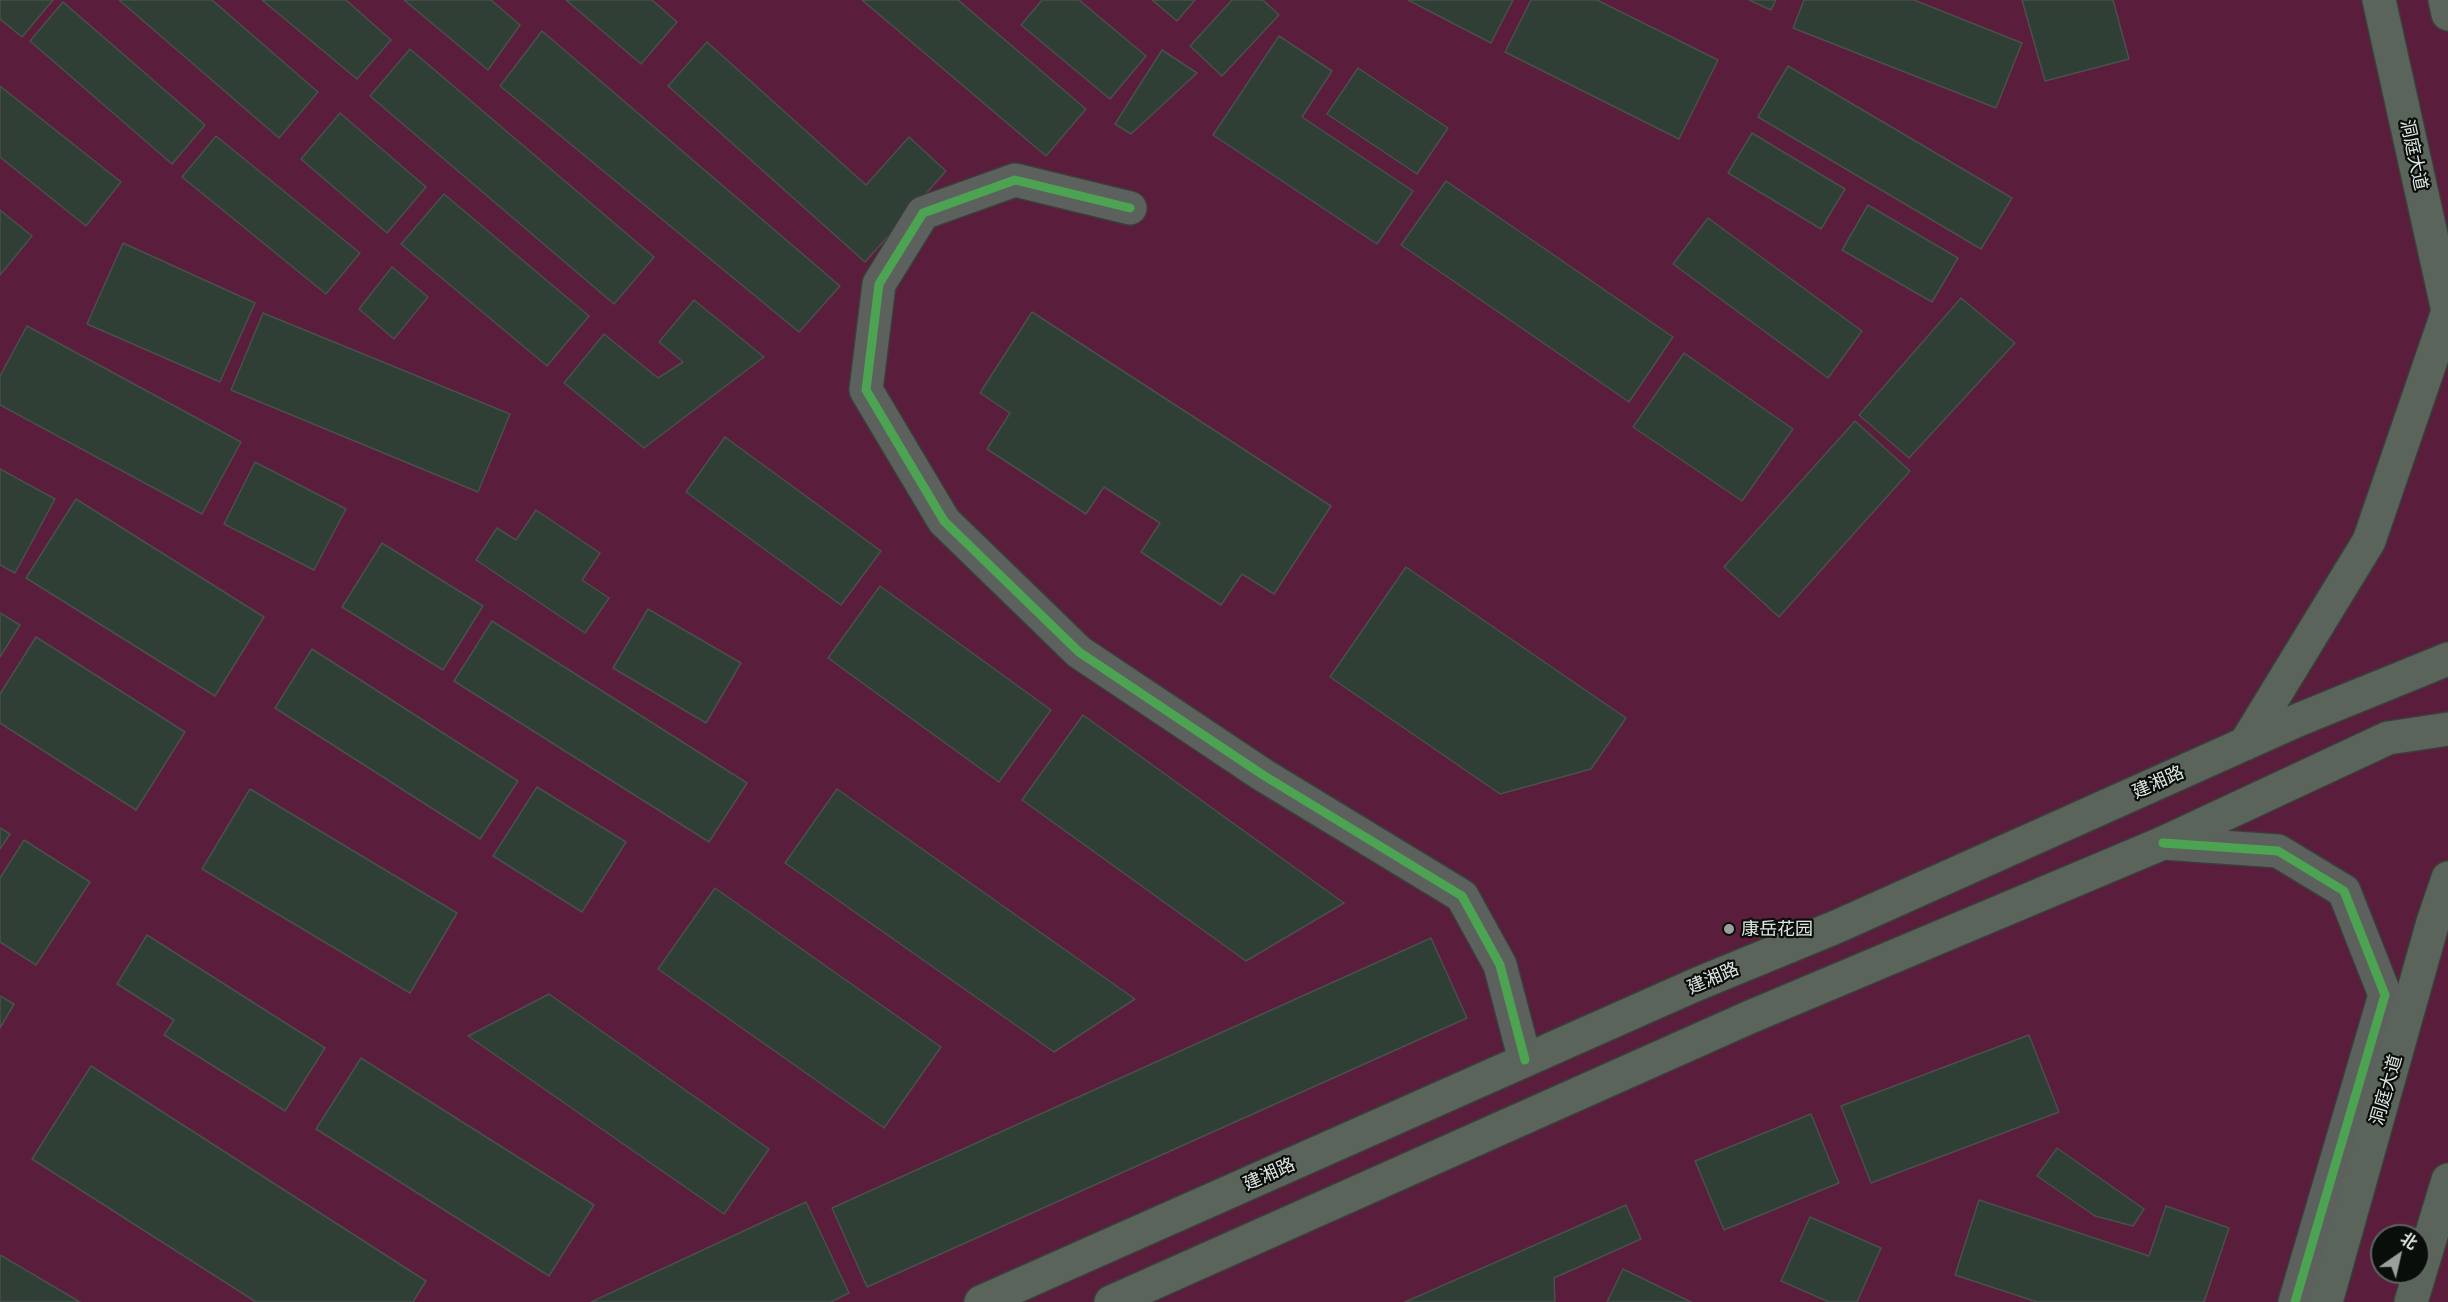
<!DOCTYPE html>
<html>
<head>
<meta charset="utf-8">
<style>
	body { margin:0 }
	#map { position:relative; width:2448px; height:1302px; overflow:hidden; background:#1e231f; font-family:Commissioner,"Noto Sans SC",sans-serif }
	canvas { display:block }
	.north { position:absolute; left:2370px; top:1224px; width:60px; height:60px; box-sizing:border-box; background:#090e0a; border:2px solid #5e645f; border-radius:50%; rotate:34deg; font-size:16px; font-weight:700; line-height:24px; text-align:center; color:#dee4df }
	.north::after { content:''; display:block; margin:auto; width:21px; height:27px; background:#9ba09c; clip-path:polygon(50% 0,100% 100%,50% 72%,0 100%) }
</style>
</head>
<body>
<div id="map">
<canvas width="2448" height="1302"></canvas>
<div class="north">北</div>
</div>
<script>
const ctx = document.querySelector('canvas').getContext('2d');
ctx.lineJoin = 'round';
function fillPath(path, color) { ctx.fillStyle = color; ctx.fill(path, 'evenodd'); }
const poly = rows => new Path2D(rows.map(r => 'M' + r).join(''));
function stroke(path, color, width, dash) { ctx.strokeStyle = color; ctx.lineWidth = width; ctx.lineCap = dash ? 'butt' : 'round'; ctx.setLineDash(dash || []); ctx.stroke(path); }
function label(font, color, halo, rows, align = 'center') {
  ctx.font = font + ' Commissioner,"Noto Sans SC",sans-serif'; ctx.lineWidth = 4.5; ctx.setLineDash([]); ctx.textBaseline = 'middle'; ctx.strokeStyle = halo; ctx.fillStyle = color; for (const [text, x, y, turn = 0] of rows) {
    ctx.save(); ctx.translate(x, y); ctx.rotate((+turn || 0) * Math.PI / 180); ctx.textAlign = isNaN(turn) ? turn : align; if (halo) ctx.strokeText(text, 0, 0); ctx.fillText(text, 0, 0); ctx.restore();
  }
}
fillPath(poly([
	[0,0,2448,0,2448,1302,0,1302],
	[2382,1236,2418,1236,2418,1272,2382,1272]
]), '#5a1d3b');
const building = poly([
	[0,0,53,0,22,37,0,19,0,0],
	[119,0,212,0,318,92,279,138,119,0],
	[262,0,346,0,391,40,357,79,262,0],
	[404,0,491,0,520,25,488,70,404,0],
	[566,0,652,0,677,22,641,64,566,0],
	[862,0,958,0,1086,109,1046,156,862,0],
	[1042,0,1079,0,1146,56,1110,99,1021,25,1042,0],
	[1152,0,1195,0,1177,21,1152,0],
	[1232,0,1263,0,1279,15,1222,76,1190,46,1232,0],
	[1408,0,1513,0,1491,43,1408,0],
	[1531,0,1597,0,1718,60,1679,139,1505,52,1531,0],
	[1749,0,1776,0,1771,10,1749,0],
	[1804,0,1914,0,2022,43,1996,108,1793,28,1804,0],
	[2022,0,2113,0,2129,59,2045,81,2022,0],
	[63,2,205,125,172,164,30,41,63,2],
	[542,31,840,286,799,332,500,86,542,31],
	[1279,36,1332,71,1302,117,1413,191,1377,244,1213,135,1279,36],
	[707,42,866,185,909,137,946,171,865,262,668,86,707,42],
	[410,49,654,257,614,304,370,96,410,49],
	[1162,50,1197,73,1131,134,1115,124,1162,50],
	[1788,66,2012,198,1981,249,1758,117,1788,66],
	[1358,68,1448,128,1417,174,1327,114,1358,68],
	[0,86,121,182,86,226,0,157,0,86],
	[340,113,426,187,387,233,301,159,340,113],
	[1752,133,1845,189,1821,229,1728,173,1752,133],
	[216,136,360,253,326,294,182,177,216,136],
	[1446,181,1673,337,1629,402,1401,245,1446,181],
	[444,194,589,316,547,366,401,244,444,194],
	[1868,205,1958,258,1932,302,1842,250,1868,205],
	[0,210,32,236,0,275,0,210],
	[1708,218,1862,331,1828,378,1673,264,1708,218],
	[123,243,255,303,220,382,87,324,123,243],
	[392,267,428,297,394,339,359,309,392,267],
	[1961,298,2015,343,1909,458,1859,415,1961,298],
	[694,300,764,357,644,448,564,383,604,334,658,378,683,362,659,342,694,300],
	[1032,312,1331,506,1274,594,1242,574,1221,605,1141,552,1160,523,1104,487,1086,514,987,449,1010,413,980,393,1032,312],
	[263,313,510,414,478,492,231,390,263,313],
	[27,326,241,442,202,514,0,405,0,376,27,326],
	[1684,353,1793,429,1742,501,1633,427,1684,353],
	[1855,421,1910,471,1779,617,1724,567,1855,421],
	[725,437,881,551,841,605,686,492,725,437],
	[255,462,346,509,314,570,224,524,255,462],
	[0,469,55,499,15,573,0,565,0,469],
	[76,499,264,617,215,696,26,578,76,499],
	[536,510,600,553,582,580,609,598,585,633,476,560,497,528,516,540,536,510],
	[382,543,483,606,443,670,342,607,382,543],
	[1406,567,1626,718,1591,769,1500,794,1330,677,1406,567],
	[880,586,1051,710,999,782,828,658,880,586],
	[648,609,741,663,706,723,613,668,648,609],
	[0,613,20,625,0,657,0,613],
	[492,621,747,783,709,842,454,681,492,621],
	[36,637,185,732,136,810,0,723,0,694,36,637],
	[312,649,518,781,480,839,275,708,312,649],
	[1083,715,1344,903,1246,961,1022,800,1083,715],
	[537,787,626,842,582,912,493,856,537,787],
	[250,789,457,913,410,993,202,869,250,789],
	[837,789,1135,999,1054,1052,785,863,837,789],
	[0,828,10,834,0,849,0,828],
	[24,840,90,882,36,965,0,942,0,878,24,840],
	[715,888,941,1047,884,1128,658,969,715,888],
	[147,935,325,1048,285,1111,164,1035,174,1020,117,984,147,935],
	[1431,938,1467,1018,867,1287,832,1208,1431,938],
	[549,994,769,1149,724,1214,468,1036,549,994],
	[0,996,14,1004,0,1028,0,996],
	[2029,1035,2059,1112,1871,1183,1841,1106,2029,1035],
	[361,1058,594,1205,549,1276,316,1129,361,1058],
	[91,1066,426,1281,413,1302,256,1302,32,1159,91,1066],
	[1811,1114,1839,1183,1724,1230,1695,1161,1811,1114],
	[2057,1148,2144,1209,2133,1226,2095,1216,2037,1176,2057,1148],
	[1979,1200,2149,1256,2166,1206,2229,1228,2204,1302,2037,1302,1955,1275,1979,1200],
	[806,1202,849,1293,831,1302,591,1302,806,1202],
	[1626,1205,1641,1239,1554,1278,1555,1302,1405,1302,1626,1205],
	[1810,1217,1881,1248,1857,1302,1829,1302,1781,1281,1810,1217],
	[0,1255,80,1302,0,1302,0,1255],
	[1623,1269,1691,1302,1607,1302,1623,1269]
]);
fillPath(building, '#2f3f35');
stroke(building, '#4b4f4c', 1.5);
const minor = poly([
	[1130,208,1015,180,923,213,879,284,866,390,944,521,1079,652,1263,775,1462,896,1500,965,1525,1060],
	[2163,843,2278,851,2344,891,2385,995,2295,1302]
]);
const major = poly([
	[2379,0,2448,311],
	[2445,0,2448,14],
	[2245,744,2369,541,2448,311],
	[981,1302,1695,985,1836,927,2298,720,2448,659],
	[1111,1302,1750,1017,2163,843,2388,738,2448,729],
	[2326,1302,2433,922,2448,878],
	[2411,1302,2448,1180]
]);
stroke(minor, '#3b3f3c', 36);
stroke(major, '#3b3f3c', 36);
stroke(minor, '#5d615e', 33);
stroke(major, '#5a645b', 33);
stroke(poly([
	[1130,208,1015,180,923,213,879,284,866,390,944,521,1079,652,1263,775,1462,896,1500,965,1525,1060],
	[2163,843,2278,851,2344,891,2385,995,2295,1302]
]), '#4ca352', 9);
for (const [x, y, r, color] of [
	[1729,929,6,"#9ba09c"]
]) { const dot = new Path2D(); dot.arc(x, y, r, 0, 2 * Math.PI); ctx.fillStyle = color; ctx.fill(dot); stroke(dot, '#090e0a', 2); }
label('18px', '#dee4df', '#090e0a', [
	["洞庭大道",2414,155,78],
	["建湘路",2158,782,-24],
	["建湘路",1713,978,-23],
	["洞庭大道",2386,1090,-74],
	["建湘路",1269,1174,-24]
]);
label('18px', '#dee4df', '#090e0a', [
	["康岳花园",1741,929]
], 'left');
</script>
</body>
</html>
